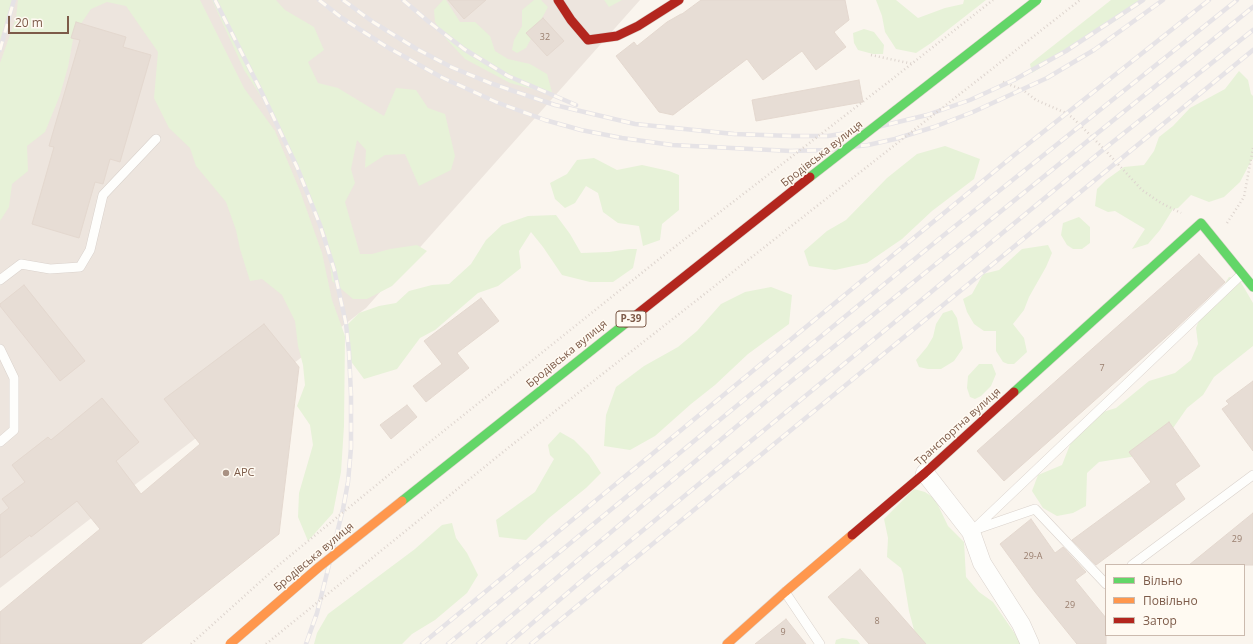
<!DOCTYPE html>
<html>
<head>
<meta charset="utf-8">
<style>
	body { margin:0 }
	#map { position:relative; width:1253px; height:644px; overflow:hidden; background:#faf5ee; font-family:"Open Sans",sans-serif }
	canvas { display:block }
	.legend { position:absolute; left:1105px; top:564px; width:140px; height:72px; box-sizing:border-box; background:#fffaf2; border:1px solid #cbbaae; margin:0; padding:5px 7px; list-style:none; font-size:12px; color:#7d5b49 }
	.legend li { display:flex; align-items:center; gap:8px; height:20px }
	.legend b { width:20px; border:1px solid #cbbaae }
	.scale { position:absolute; left:8px; top:16px; width:61px; height:18px; box-sizing:border-box; border:2px solid #7d5b49; border-top:0; padding-left:5px; font-size:12px; line-height:14px; white-space:nowrap; color:#7d5b49; -webkit-text-stroke:3px #fffaf2; paint-order:stroke }
</style>
</head>
<body>
<div id="map">
<canvas width="1253" height="644"></canvas>
<ul class="legend">
<li><b style="height:5px;background:#63d668"></b>Вільно</li>
<li><b style="height:5px;background:#ff974d"></b>Повільно</li>
<li><b style="height:5px;background:#b3261e"></b>Затор</li>
</ul>
<div class="scale">20 m</div>
</div>
<script>
const ctx = document.querySelector('canvas').getContext('2d');
ctx.lineJoin = 'round';
function fillPath(path, color) { ctx.fillStyle = color; ctx.fill(path, 'evenodd'); }
const poly = rows => new Path2D(rows.map(r => 'M' + r).join(''));
function stroke(path, color, width, dash) { ctx.strokeStyle = color; ctx.lineWidth = width; ctx.lineCap = dash ? 'butt' : 'round'; ctx.setLineDash(dash || []); ctx.stroke(path); }
function label(font, color, halo, rows, align = 'center') {
  ctx.font = font + ' "Open Sans",sans-serif'; ctx.lineWidth = 3; ctx.setLineDash([]); ctx.textBaseline = 'middle'; ctx.strokeStyle = halo; ctx.fillStyle = color; for (const [text, x, y, turn = 0] of rows) {
    ctx.save(); ctx.translate(x, y); ctx.rotate((+turn || 0) * Math.PI / 180); ctx.textAlign = isNaN(turn) ? turn : align; if (halo) ctx.strokeText(text, 0, 0); ctx.fillText(text, 0, 0); ctx.restore();
  }
}
fillPath(poly([
	[0,0,640,0,366,308,0,588]
]), '#ede5de');
fillPath(poly([
	[0,0,12,0,0,40],
	[18,0,200,0,244,88,275,131,300,191,322,253,332,300,345,336,344,426,341,472,333,513,308,541,298,517,299,493,313,445,310,425,297,406,305,385,303,365,298,346,295,321,282,295,262,279,250,281,240,249,236,230,226,202,196,166,190,148,169,128,154,98,158,52,126,6,107,2,91,9,74,34,68,67,60,95,45,132,27,146,28,171,12,184,9,207,0,221,0,63,16,18],
	[212,0,276,0,285,10,314,27,324,50,308,62,318,83,338,88,384,116,396,88,416,90,428,108,445,114,455,156,451,170,419,186,405,154,385,155,365,168,366,150,357,140,351,169,355,183,345,202,360,254,372,254,390,249,417,245,427,251,392,286,367,299,353,299,332,281,327,238,289,147,280,126,244,70],
	[443,0,446,0,460,22,475,22,490,36,495,51,508,59,530,64,547,74,552,92,544,92,510,83,465,59,447,40,435,22,434,10],
	[534,0,541,0,548,7,526,48,517,53,512,50,514,40,522,26,522,10],
	[604,0,622,0,609,7],
	[876,0,896,0,918,18,945,8,963,4,964,0,986,0,931,43,916,53,896,49,885,32,882,16],
	[1111,0,1146,0,1120,18,1032,73,1030,64],
	[864,29,874,32,884,45,883,54,873,54,858,50,854,43,853,33],
	[1239,71,1248,80,1251,94,1253,96,1253,159,1251,161,1240,182,1224,197,1209,202,1191,195,1178,208,1173,209,1160,230,1148,244,1132,249,1145,229,1115,211,1108,212,1095,206,1097,189,1106,180,1124,167,1144,165,1154,151,1159,137,1173,126,1190,108,1225,89],
	[945,146,980,159,974,179,932,211,902,239,867,263,835,270,809,266,804,251,827,231,846,220,887,178,917,154],
	[594,158,617,170,642,165,669,171,679,175,679,210,662,224,660,240,643,246,639,226,618,223,603,212,598,193,586,186,575,203,565,208,555,199,550,183,567,174,577,160],
	[556,215,570,234,581,253,609,252,629,249,637,249,633,268,613,282,590,282,562,275,543,247,531,232,519,251,521,268,498,286,478,293,435,330,420,338,397,369,364,379,347,356,348,340,347,325,359,313,379,306,396,303,409,291,432,285,449,284,471,264,486,240,502,225,528,216],
	[1079,217,1090,227,1090,243,1082,249,1073,249,1067,245,1061,235,1063,223],
	[1048,245,1052,253,1046,267,1029,297,1024,310,1013,324,1024,338,1027,352,1014,364,1008,364,1003,362,996,351,996,331,984,331,974,324,967,312,963,299,972,294,983,274,999,270,1022,249],
	[1229,277,1239,279,1253,303,1253,346,1214,377,1203,395,1187,408,1171,431,1137,456,1099,462,1087,473,1086,506,1073,513,1057,516,1043,508,1032,491,1038,475,1062,465,1073,437,1093,415,1116,408,1149,381,1175,373,1191,360,1198,344,1196,328,1204,307,1220,291],
	[771,287,792,295,789,324,748,354,715,385,691,404,655,436,630,450,604,446,606,415,616,387,644,366,678,347,697,331,721,304,745,292],
	[952,310,957,318,963,348,954,361,941,369,928,369,919,367,916,360,927,347,933,337,936,324,943,313],
	[979,364,992,364,996,374,991,386,981,396,975,399,970,397,967,388,968,376],
	[560,432,574,440,589,455,601,473,586,488,549,518,526,540,499,537,496,520,535,492,554,459,550,455,548,445],
	[914,489,925,492,934,498,937,503,948,526,964,542,966,577,979,592,993,602,1020,641,1020,644,920,644,917,641,909,611,903,574,901,568,887,557,888,538,884,519],
	[452,523,456,538,467,553,478,575,467,593,435,620,412,634,402,644,314,644,317,633,328,614,415,549,442,525],
	[842,638,857,640,860,644,835,644,836,640]
]), '#e7f2d8');
const building = poly([
	[448,0,486,0,464,19,448,0],
	[701,0,845,0,849,20,834,32,846,47,816,70,802,51,763,80,747,59,673,115,659,112,616,56,634,42,637,46,667,22,681,14,682,14,701,0],
	[543,18,564,41,547,56,526,33,543,18],
	[76,22,126,37,123,47,151,55,120,162,110,159,103,184,95,182,79,238,32,224,54,147,49,146,80,40,71,38,76,22],
	[859,80,863,102,756,121,752,100,859,80],
	[1199,254,1225,282,1174,330,1004,481,977,451,1199,254],
	[24,285,85,361,60,381,0,306,0,304,24,285],
	[481,298,499,321,457,353,469,368,426,402,413,386,442,364,424,341,481,298],
	[264,324,299,367,279,534,141,644,0,644,0,612,100,529,77,501,31,537,30,535,0,558,0,515,9,508,2,499,25,482,12,465,48,437,51,440,102,398,139,442,116,461,141,494,200,444,164,399,264,324],
	[1253,381,1253,451,1222,409,1229,404,1226,401,1253,381],
	[407,405,417,417,391,439,380,425,407,405],
	[1169,422,1200,466,1175,484,1185,499,1096,565,1072,540,1151,482,1129,452,1169,422],
	[1253,513,1253,565,1189,565,1253,513],
	[1031,519,1055,553,1063,547,1086,572,1075,580,1106,618,1106,644,1077,644,1035,592,1000,544,1031,519],
	[860,569,926,644,869,644,828,597,860,569],
	[786,619,806,644,755,644,786,619]
]);
fillPath(building, '#e7ddd5');
stroke(building, '#e4d8cf', 1);
const lane = poly([
	[0,280,21,264,50,269,80,267,90,250,103,195,156,139],
	[0,349,14,378,14,430,0,442],
	[974,530,1035,509,1106,584],
	[971,532,1242,274],
	[1132,565,1253,475],
	[785,592,820,644]
]);
const street = poly([
	[925,473,971,532,982,563,1021,624,1030,644]
]);
const fast = poly([
	[1014,392,1201,223,1253,287]
]);
const slow = poly([
	[727,644,785,592,852,535]
]);
const jam = poly([
	[558,0,571,20,588,40,617,36,638,26,679,0],
	[852,535,925,473,1014,392]
]);
stroke(lane, '#dad2cc', 10);
stroke(street, '#dad2cc', 19);
stroke(fast, '#dad1ca', 10);
stroke(slow, '#dad1ca', 10);
stroke(jam, '#dad1ca', 10);
stroke(poly([
	[871,55,913,64],
	[1003,82,1023,90,1036,100,1066,113,1073,118,1104,149,1142,190,1161,203,1181,213],
	[1227,223,1244,197,1253,148]
]), '#ddd4ce', 2.5, [1, 3]);
stroke(lane, '#fefefc', 9);
stroke(street, '#fefefc', 18);
stroke(fast, '#63d668', 9);
stroke(slow, '#ff974d', 9);
stroke(jam, '#b3261e', 9);
const rail = poly([
	[215,0,261,91,297,167,320,225,334,269,346,324,349,352,351,395,351,448,348,482,343,509,317,613,306,644],
	[319,0,342,18,387,47,441,77,496,102,545,120,581,130,622,138,672,145,791,151,826,150,868,145,895,139,934,127,973,112,1047,78,1094,50,1163,0],
	[343,0,373,22,415,48,451,67,490,83,555,105,635,124,734,134,792,136,828,136,865,130,927,115,970,100,1014,80,1066,51,1143,0],
	[403,0,429,22,464,49,508,76,576,105],
	[0,50,14,0],
	[422,644,1013,156,1209,0],
	[448,644,939,239,1237,0],
	[478,644,768,400,1253,7],
	[508,644,578,584,1104,149,1253,30],
	[531,644,1253,50]
]);
stroke(rail, '#e6e3e6', 4.5);
stroke(rail, '#fffaf2', 3, [9]);
const fastBridge = poly([
	[810,177,1037,0],
	[402,501,626,323]
]);
const slowBridge = poly([
	[230,644,319,567,402,501]
]);
const jamBridge = poly([
	[626,323,810,177]
]);
stroke(fastBridge, '#dcd1ca', 10, []);
stroke(slowBridge, '#dcd1ca', 10, []);
stroke(jamBridge, '#dcd1ca', 10, []);
stroke(poly([
	[191,644,280,564,401,465,663,256,891,80,993,0],
	[266,644,508,448,1080,0]
]), '#ddd4ce', 2.5, [1, 3]);
stroke(fastBridge, '#63d668', 9);
stroke(slowBridge, '#ff974d', 9);
stroke(jamBridge, '#b3261e', 9);
for (const [x, y, r, color] of [
	[226,473,4,"#a99183"]
]) { const dot = new Path2D(); dot.arc(x, y, r, 0, 2 * Math.PI); ctx.fillStyle = color; ctx.fill(dot); stroke(dot, '#fffaf2', 1.5); }
label('9px', '#997e6e', null, [
	["32",545,37],
	["7",1102,368],
	["29",1237,539],
	["29-А",1033,556],
	["29",1070,605],
	["8",877,621],
	["9",783,632]
]);
for (const [x, y, w] of [
	[631,319,30]
]) { const box = new Path2D(); box.roundRect(x - w / 2, y - 8, w, 16, 3); ctx.fillStyle = '#fffaf2'; ctx.fill(box); stroke(box, '#7d5b49', 1); }
label('bold 10px', '#7d5b49', null, [
	["Р-39",631,319]
]);
label('11px', '#7d5b49', '#fffaf2', [
	["Бродівська вулиця",822,154,-38],
	["Бродівська вулиця",567,354,-39],
	["Транспортна вулиця",958,427,-42],
	["Бродівська вулиця",314,557,-40]
]);
label('11px', '#7d5b49', '#fffaf2', [
	["АРС",234,473]
], 'left');
</script>
</body>
</html>
